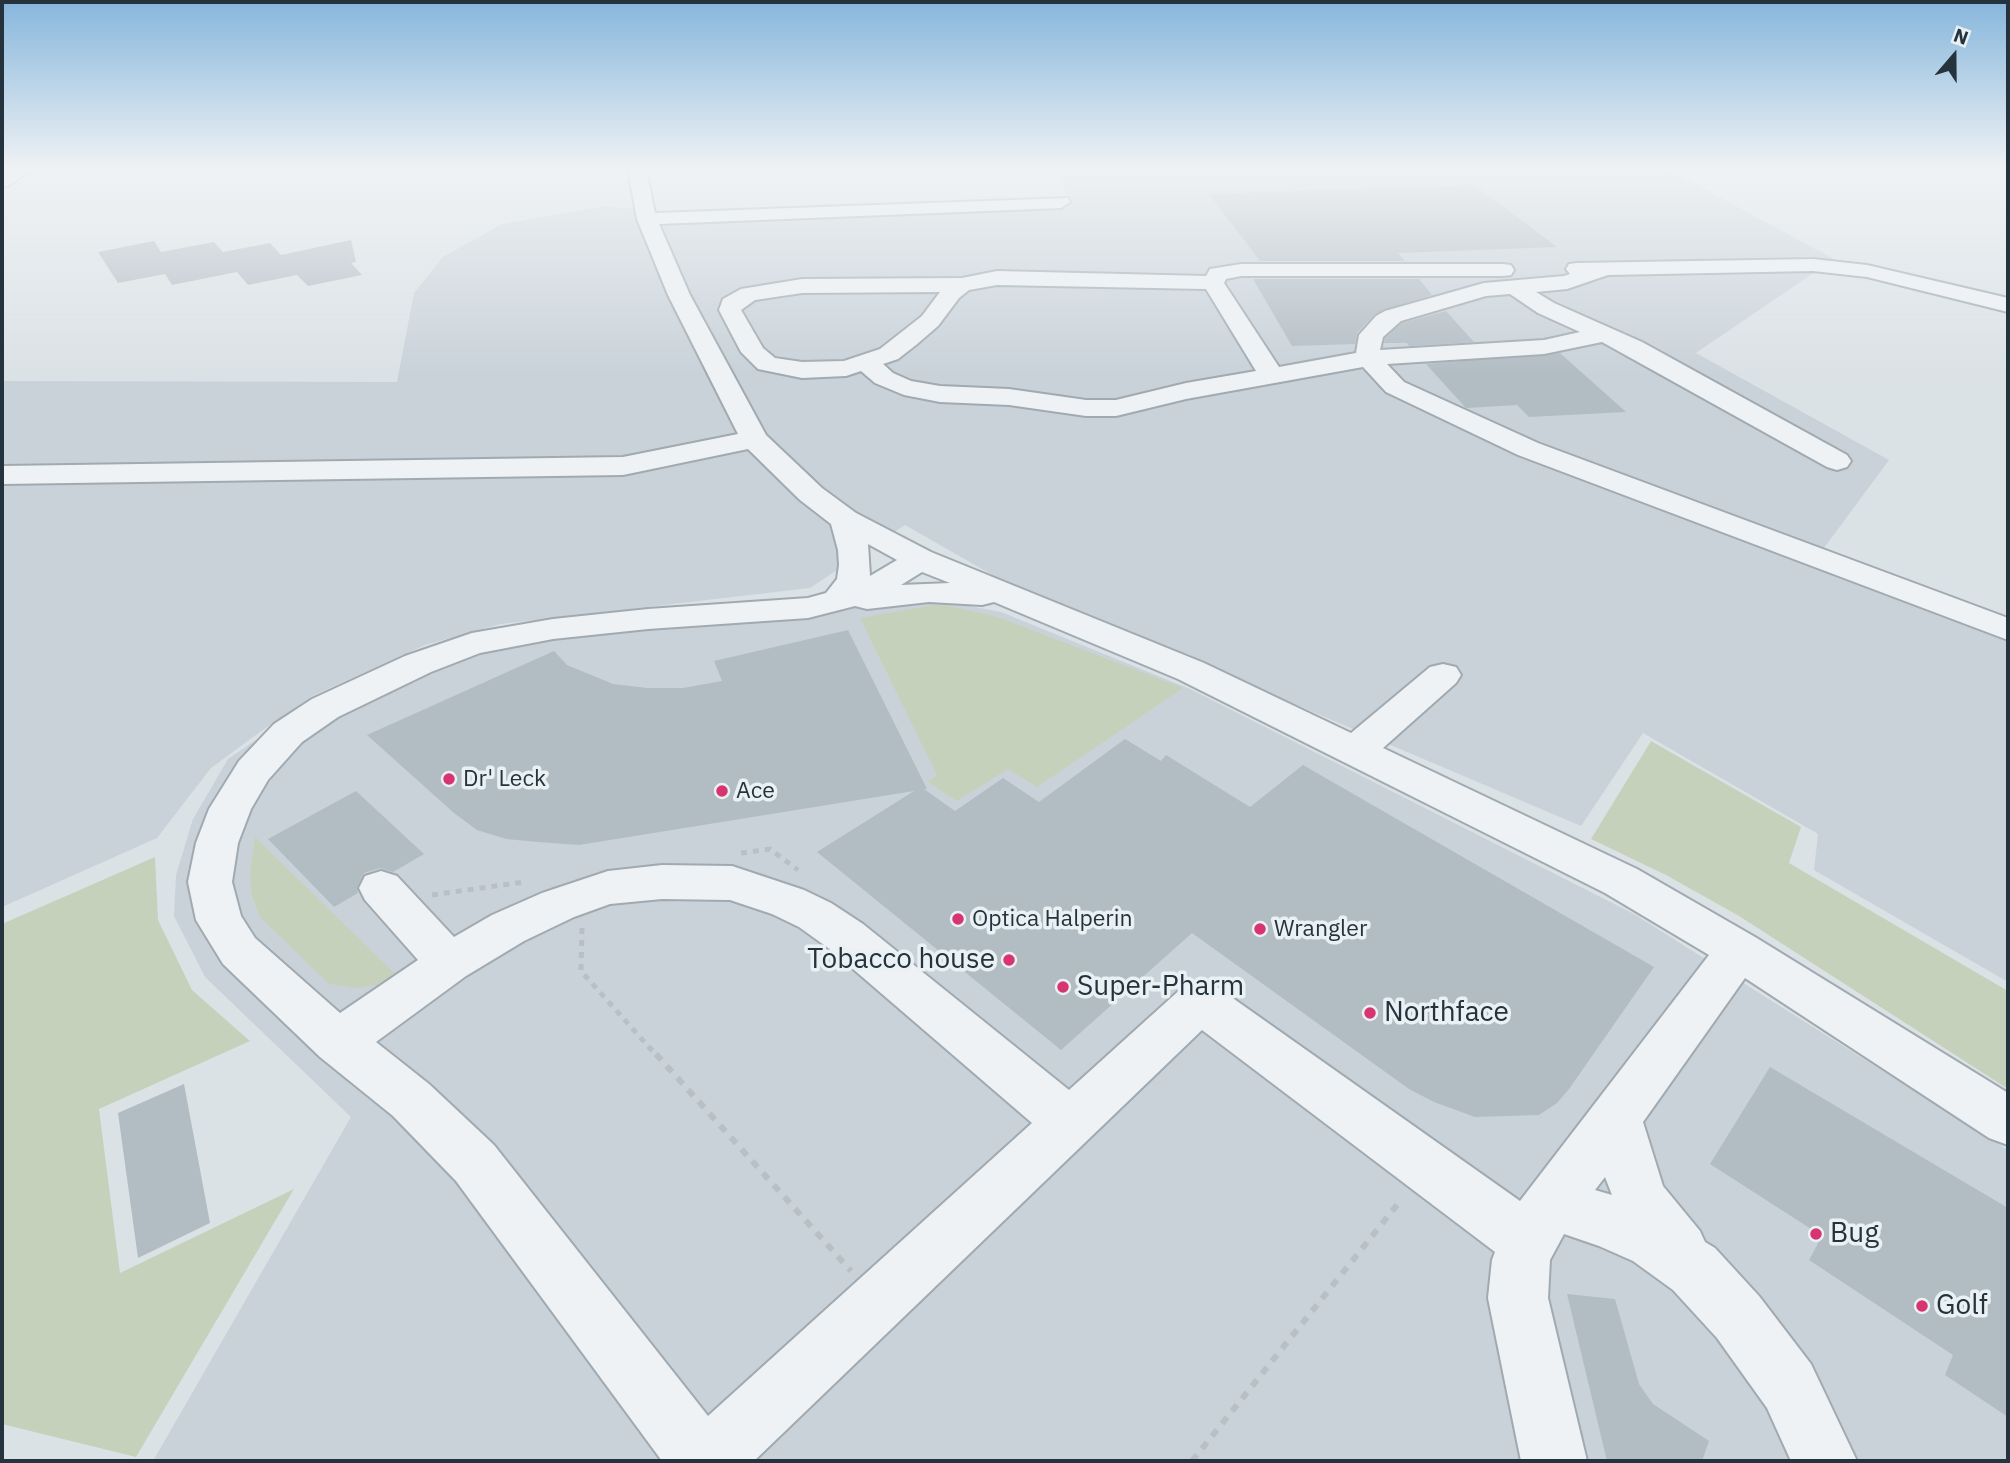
<!DOCTYPE html>
<html>
<head>
<meta charset="utf-8">
<style>
	body { margin:0 }
	#map { position:relative; width:2010px; height:1463px; overflow:hidden; background:#dbe2e6; font-family:"IBM Plex Sans",sans-serif }
	canvas { display:block }
	.frame { position:absolute; inset:0; border:4px solid #24333d; pointer-events:none }
	.north { position:absolute; left:1919px; top:21px; width:70px; height:70px; -webkit-text-stroke:5px #eaf1f4; paint-order:stroke; rotate:20deg; font-size:19px; font-weight:700; line-height:28px; text-align:center; color:#24333d }
	.north::after { content:''; display:block; margin:auto; width:24px; height:32px; background:#24333d; clip-path:polygon(50% 0,100% 100%,50% 72%,0 100%) }
</style>
</head>
<body>
<div id="map">
<canvas width="2010" height="1463"></canvas>
<div class="frame"></div>
<div class="north">N</div>
</div>
<script>
const ctx = document.querySelector('canvas').getContext('2d');
ctx.lineJoin = 'round';
function fillPath(path, color) { ctx.fillStyle = color; ctx.fill(path, 'evenodd'); }
const poly = rows => new Path2D(rows.map(r => 'M' + r).join(''));
function stroke(path, color, width, dash) { ctx.strokeStyle = color; ctx.lineWidth = width; ctx.lineCap = dash ? 'butt' : 'round'; ctx.setLineDash(dash || []); ctx.stroke(path); }
function label(font, color, halo, rows, align = 'center') {
  ctx.font = font + ' "IBM Plex Sans",sans-serif'; ctx.lineWidth = 7; ctx.setLineDash([]); ctx.textBaseline = 'middle'; ctx.strokeStyle = halo; ctx.fillStyle = color; for (const [text, x, y, turn = 0] of rows) {
    ctx.save(); ctx.translate(x, y); ctx.rotate((+turn || 0) * Math.PI / 180); ctx.textAlign = isNaN(turn) ? turn : align; if (halo) ctx.strokeText(text, 0, 0); ctx.fillText(text, 0, 0); ctx.restore();
  }
}
fillPath(poly([
	[1058,170,1669,170,1834,259,1696,353,1889,460,1821,552,2008,622,2008,982,1814,870,1818,834,1643,733,1581,826,996,577,905,525,810,588,501,624,425,645,312,696,260,732,211,768,157,838,2,907,2,381,397,382,414,293,443,257,502,224,605,206,671,213,1068,200],
	[812,600,895,605,943,601,1001,612,1190,689,1634,914,2008,1150,2008,1461,153,1461,351,1117,205,977,174,916,176,875,193,819,228,759,310,703,420,653]
]), '#c9d2d9');
fillPath(poly([
	[940,604,998,617,1183,688,1037,787,1008,769,957,801,928,782,937,775,860,618],
	[1651,741,1801,827,1789,863,2008,991,2008,1089,1739,916,1666,875,1591,839],
	[255,837,396,975,376,985,357,988,329,984,260,917,252,896,250,873],
	[155,857,158,920,192,990,250,1041,99,1109,120,1273,294,1189,136,1457,2,1424,2,924]
]), '#c6d1bb');
fillPath(poly([
	[1474,185,1557,247,1398,253,1405,261,1260,261,1209,194],
	[351,240,356,262,351,263,362,275,308,286,297,275,248,285,237,272,172,285,165,274,118,283,98,252,154,241,161,252,214,242,223,252,270,243,281,255],
	[1253,279,1419,279,1432,295,1375,314,1357,333,1355,344,1292,346],
	[1446,311,1474,342,1409,346,1407,343,1384,343,1385,338,1402,323],
	[1560,353,1626,412,1529,417,1517,405,1466,408,1426,364],
	[848,630,927,789,924,789,955,811,1003,778,1039,802,1125,739,1161,761,1166,755,1250,807,1303,765,1654,967,1569,1089,1557,1103,1539,1115,1475,1117,1434,1102,1409,1089,1192,933,1061,1050,817,852,914,791,579,845,538,842,506,839,477,830,454,813,367,735,554,651,567,665,613,684,647,688,683,688,722,681,714,661],
	[356,791,424,854,393,872,380,868,364,873,357,887,358,893,334,907,268,839],
	[1770,1067,2008,1208,2008,1417,1945,1375,1953,1355,1809,1260,1822,1236,1710,1164],
	[184,1084,210,1223,138,1258,118,1113],
	[1567,1294,1615,1299,1639,1384,1653,1404,1709,1441,1702,1461,1607,1461]
]), '#b2bcc3');
const minor = poly([
	[10,170,31,170,8,186,2,187,2,174,10,170],
	[628,170,646,170,655,213,1068,198,1070,202,1061,208,659,224,690,295,766,435,822,488,856,513,931,552,1204,663,1351,733,1430,667,1443,664,1456,667,1461,675,1456,683,1383,748,1637,869,1755,937,2008,1093,2008,1145,1989,1138,1745,978,1643,1122,1663,1186,1700,1231,1705,1242,1715,1248,1759,1296,1811,1364,1857,1461,1791,1461,1767,1408,1717,1338,1673,1290,1633,1261,1599,1246,1564,1234,1550,1260,1548,1298,1587,1461,1521,1461,1488,1298,1492,1260,1495,1252,1202,1030,754,1461,662,1461,456,1181,393,1116,320,1057,223,964,196,920,188,882,196,843,209,809,239,761,274,724,312,699,405,656,472,633,553,619,648,609,808,598,826,593,837,579,839,565,838,550,831,524,800,500,748,449,623,475,2,484,2,466,623,457,738,434,668,295,637,219,628,170],
	[868,544,897,560,870,576,868,544],
	[922,572,950,583,901,585,922,572],
	[929,602,982,605,994,602,1178,679,1605,893,1709,955,1520,1201,1217,987,1200,981,1183,987,1069,1090,863,924,831,903,804,890,732,866,662,865,608,871,542,893,492,915,454,937,397,876,381,871,365,876,359,888,365,900,418,960,340,1013,255,938,241,916,232,882,238,843,251,809,268,780,302,742,338,717,431,672,480,653,553,639,648,629,808,618,855,606,867,609,929,602],
	[662,899,730,900,772,914,799,927,831,950,1032,1123,708,1416,494,1145,429,1084,376,1042,466,976,524,941,574,917,610,904,662,899],
	[1605,1177,1612,1195,1595,1190,1605,1177],
	[1813,259,1867,265,2008,298,2008,312,1867,277,1813,271,1608,275,1567,289,1536,292,1554,303,1642,342,1847,455,1851,461,1847,467,1837,470,1827,467,1602,342,1544,354,1387,364,1404,382,1538,443,2008,618,2008,640,1518,455,1386,392,1363,367,1186,399,1116,416,1086,416,1009,405,940,402,904,395,875,383,861,371,846,376,802,378,758,369,741,352,719,310,723,299,741,289,802,279,962,278,997,271,1206,276,1210,269,1241,264,1503,264,1511,265,1514,270,1511,275,1503,276,1241,276,1226,279,1224,283,1279,367,1356,353,1359,335,1376,316,1385,311,1484,283,1564,276,1570,274,1566,269,1569,264,1577,263,1813,259],
	[997,285,1206,289,1256,371,1186,383,1116,400,1086,400,1009,389,940,386,911,381,893,373,883,364,898,359,916,345,938,326,959,298,969,290,997,285],
	[940,292,922,316,880,349,844,361,802,362,775,358,763,348,741,310,755,300,802,293,940,292],
	[1510,294,1538,313,1580,332,1544,340,1380,350,1383,337,1401,321,1486,296,1510,294]
]);
stroke(minor, '#a0aab0', 4);
stroke(poly([
	[741,853,770,849,798,870],
	[432,895,524,882],
	[582,928,581,971,657,1056]
]), '#b9c0c5', 5, [6, 6]);
stroke(poly([
	[656,1054,851,1271],
	[1192,1461,1401,1200]
]), '#b9c0c5', 6, [8, 8]);
fillPath(minor, '#eef2f5');
const sky = ctx.createLinearGradient(0, 0, 0, 375);
sky.addColorStop(0, '#86b6dc');
sky.addColorStop(0.45, '#eff2f4');
sky.addColorStop(1, '#eff2f400');
ctx.fillStyle = sky;
ctx.fillRect(0, 0, 2010, 375);
for (const [x, y, r, color] of [
	[449,779,7,"#d63572"],
	[722,791,7,"#d63572"],
	[958,919,7,"#d63572"],
	[1260,929,7,"#d63572"],
	[1009,960,7,"#d63572"],
	[1063,987,7,"#d63572"],
	[1370,1013,7,"#d63572"],
	[1816,1234,7,"#d63572"],
	[1922,1306,7,"#d63572"]
]) { const dot = new Path2D(); dot.arc(x, y, r, 0, 2 * Math.PI); ctx.fillStyle = color; ctx.fill(dot); stroke(dot, '#eaf1f4', 2.5); }
label('23px', '#24333d', '#eaf1f4', [
	["Dr' Leck",463,779],
	["Ace",736,791],
	["Optica Halperin",972,919],
	["Wrangler",1274,929]
], 'left');
label('28px', '#24333d', '#eaf1f4', [
	["Tobacco house",995,960,"right"],
	["Super-Pharm",1077,987],
	["Northface",1384,1013],
	["Bug",1830,1234],
	["Golf",1936,1306]
], 'left');
</script>
</body>
</html>
